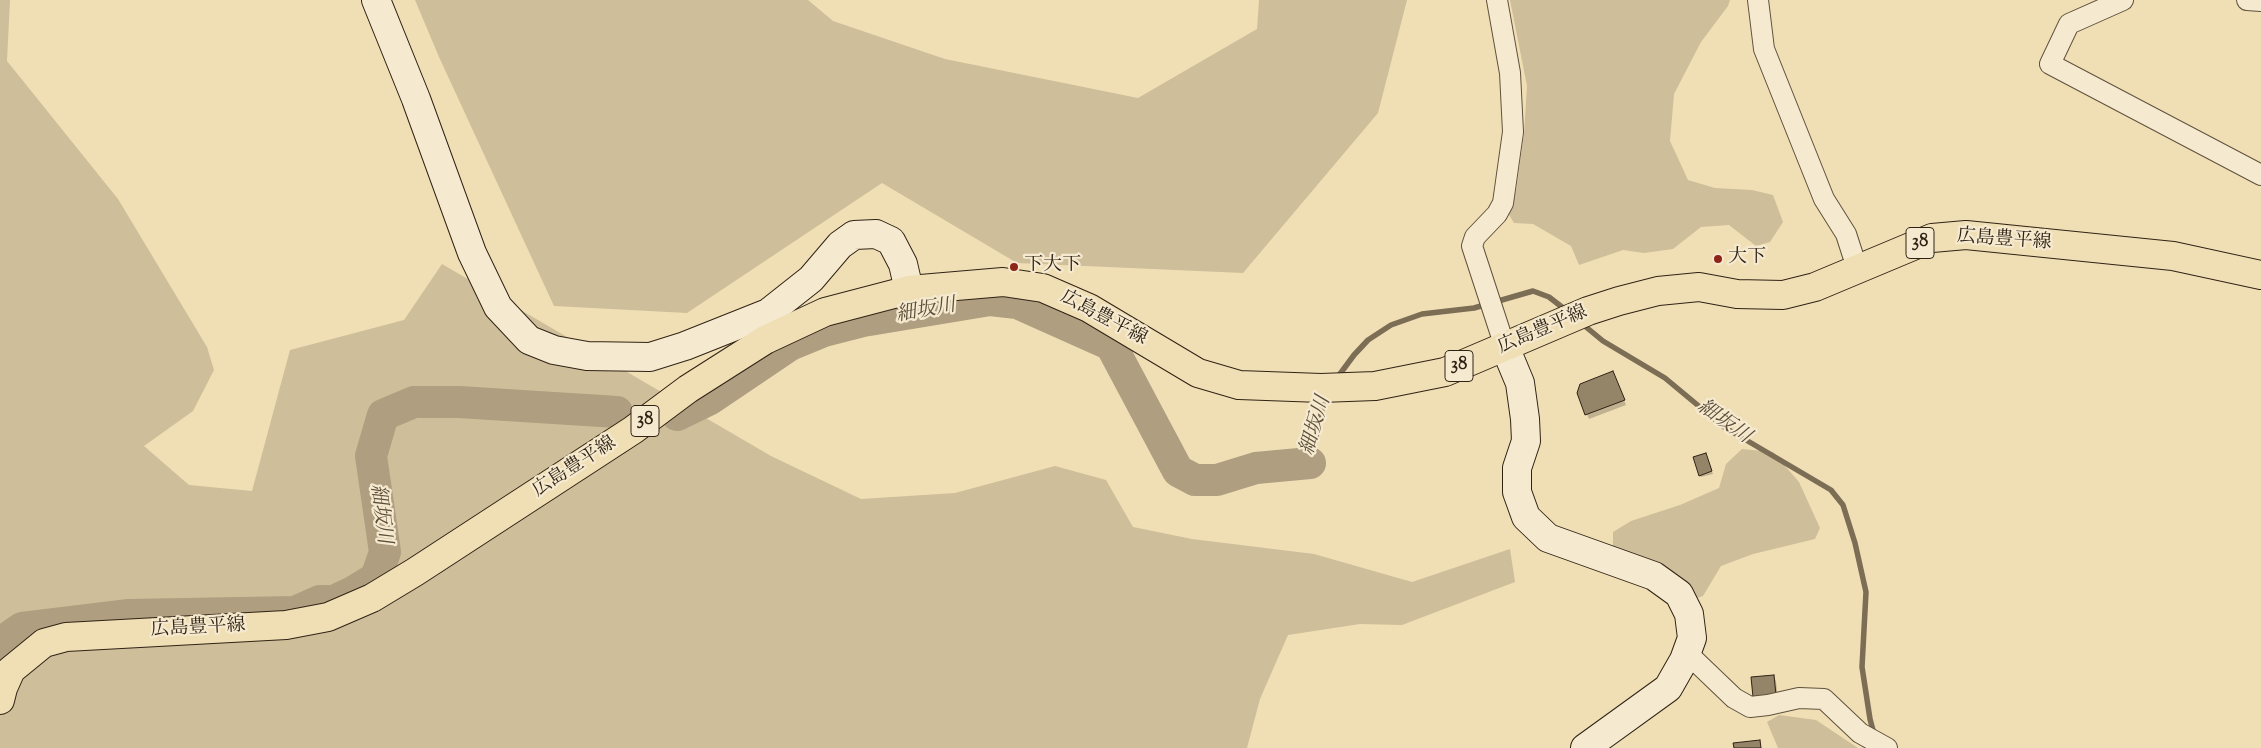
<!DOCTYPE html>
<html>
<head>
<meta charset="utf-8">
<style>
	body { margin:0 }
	canvas { display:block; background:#f0deb5 }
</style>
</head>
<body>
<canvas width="2261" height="748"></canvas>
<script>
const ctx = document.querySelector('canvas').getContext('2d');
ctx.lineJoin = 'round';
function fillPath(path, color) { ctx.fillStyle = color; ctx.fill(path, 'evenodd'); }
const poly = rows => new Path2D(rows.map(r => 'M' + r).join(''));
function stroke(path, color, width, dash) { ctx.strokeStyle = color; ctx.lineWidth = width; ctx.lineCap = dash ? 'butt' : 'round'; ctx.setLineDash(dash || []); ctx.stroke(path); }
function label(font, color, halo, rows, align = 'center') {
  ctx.font = font + ' "Sorts Mill Goudy","Noto Serif JP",serif'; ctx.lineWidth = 4.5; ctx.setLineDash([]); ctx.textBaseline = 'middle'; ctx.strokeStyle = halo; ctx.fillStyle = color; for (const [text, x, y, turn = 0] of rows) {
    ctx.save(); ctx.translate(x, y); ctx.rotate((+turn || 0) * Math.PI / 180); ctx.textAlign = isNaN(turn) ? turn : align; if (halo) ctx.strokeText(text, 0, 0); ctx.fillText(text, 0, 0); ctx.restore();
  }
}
fillPath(poly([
	[0,0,10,0,7,61,118,199,207,347,214,370,193,411,144,446,189,485,252,491,290,350,404,320,442,264,771,456,861,499,955,493,1055,466,1106,480,1133,527,1192,539,1314,554,1412,582,1510,549,1515,582,1402,625,1360,624,1288,635,1260,699,1247,748,0,748],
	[415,0,808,0,833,21,945,59,1138,98,1257,29,1259,0,1407,0,1378,113,1243,273,1017,263,882,183,687,313,554,306,439,57],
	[1510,0,1730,0,1728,6,1701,42,1674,94,1670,141,1688,180,1715,188,1752,190,1773,195,1783,222,1770,242,1756,246,1729,225,1701,227,1673,249,1644,253,1623,250,1579,265,1571,246,1533,224,1514,223,1508,213,1516,191,1524,134,1527,86],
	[1742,449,1773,452,1799,482,1820,528,1815,539,1753,554,1721,566,1703,596,1694,599,1675,574,1650,561,1613,547,1613,532,1631,521,1680,505,1719,488,1726,464],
	[1779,715,1816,720,1858,748,1778,748,1767,722]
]), '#cfbe9a');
fillPath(poly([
	[1613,373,1626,405,1589,419,1578,393],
	[1707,456,1713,474,1701,477,1700,475],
	[1773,676,1776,681,1778,699,1757,701]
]), '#0003');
stroke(poly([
	[1580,322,1603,341,1665,378,1724,427,1831,490,1843,505,1855,543,1866,592,1862,667,1870,719,1874,734],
	[1337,378,1354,355,1368,340,1391,325,1422,314,1474,308,1533,291,1549,297,1567,311],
	[1310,463,1325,396]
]), '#7c6d55', 5.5);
stroke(poly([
	[677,415,710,399,790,345,824,331,863,321,990,300,1017,303,1111,345,1178,471,1195,480,1217,480,1256,468,1310,463],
	[0,647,3,641,22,628,129,615,295,612,320,601,334,601,353,592,376,578,385,552,371,456,383,415,414,402,459,402,617,412]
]), '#af9e7f', 32);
const building = poly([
	[1613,371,1625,400,1585,415,1577,393,1580,384,1613,371],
	[1706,453,1712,471,1699,476,1693,457,1706,453],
	[1774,675,1776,695,1753,697,1751,677,1774,675],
	[1760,740,1761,748,1734,748,1733,743,1760,740]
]);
fillPath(building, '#948468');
stroke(building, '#302315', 1);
const street = poly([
	[1497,0,1510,73,1513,132,1503,203,1497,214,1475,237,1472,246,1505,347],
	[1758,0,1764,49,1824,199,1846,234,1857,268],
	[2123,0,2069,24,2050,64,2261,175],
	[2247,0,2261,1],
	[1687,653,1734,698,1750,707,1768,705,1799,698,1824,699,1860,733,1887,748]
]);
const secondary = poly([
	[376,0,416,99,472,253,498,307,529,340,554,350,587,356,650,357,685,346,768,313,811,279,840,245,854,235,876,234,891,241,903,264,909,290],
	[1505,347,1520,383,1525,419,1526,441,1517,468,1517,492,1526,517,1548,538,1654,576,1679,594,1689,614,1692,638,1684,660,1668,688,1585,748]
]);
const primary = poly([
	[0,700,3,688,11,670,44,643,66,637,286,625,328,617,372,598,415,572,633,430,688,389,765,340,825,312,909,290,1003,282,1043,288,1089,308,1198,373,1239,385,1321,388,1375,386,1445,372,1588,311,1619,301,1658,291,1699,287,1737,294,1783,295,1815,287,1932,238,1966,235,2173,256,2261,275]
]);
stroke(street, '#60523d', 22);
stroke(secondary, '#302315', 30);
stroke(primary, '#302315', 30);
stroke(street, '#f5eacf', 20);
stroke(secondary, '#f5eacf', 28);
stroke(primary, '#f0deb5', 28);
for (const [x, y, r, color] of [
	[1718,259,5,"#8f2418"],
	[1014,267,5,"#8f2418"]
]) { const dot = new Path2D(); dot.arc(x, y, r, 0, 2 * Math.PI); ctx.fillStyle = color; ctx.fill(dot); stroke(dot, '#f5eacf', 2); }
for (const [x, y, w] of [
	[1920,243,28],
	[1459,366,28],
	[645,421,28]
]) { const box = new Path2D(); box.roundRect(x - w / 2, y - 15.5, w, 31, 4); ctx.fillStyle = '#f5eacf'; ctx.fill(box); stroke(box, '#302315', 1); }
label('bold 18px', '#302315', null, [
	["38",1920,243],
	["38",1459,366],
	["38",645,421]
]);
label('19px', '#302315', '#f5eacf', [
	["広島豊平線",2004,241,4],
	["広島豊平線",1103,319,28],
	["広島豊平線",1543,331,-23],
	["広島豊平線",575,468,-33],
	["広島豊平線",198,629,-3]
]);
label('19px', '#302315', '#f5eacf', [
	["大下",1728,259],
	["下大下",1024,267]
], 'left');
label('italic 20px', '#5c4e3a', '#f5eacf', [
	["細坂川",926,312,-10],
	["細坂川",1723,423,35],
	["細坂川",1317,426,-73],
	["細坂川",379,514,83]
]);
</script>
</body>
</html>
